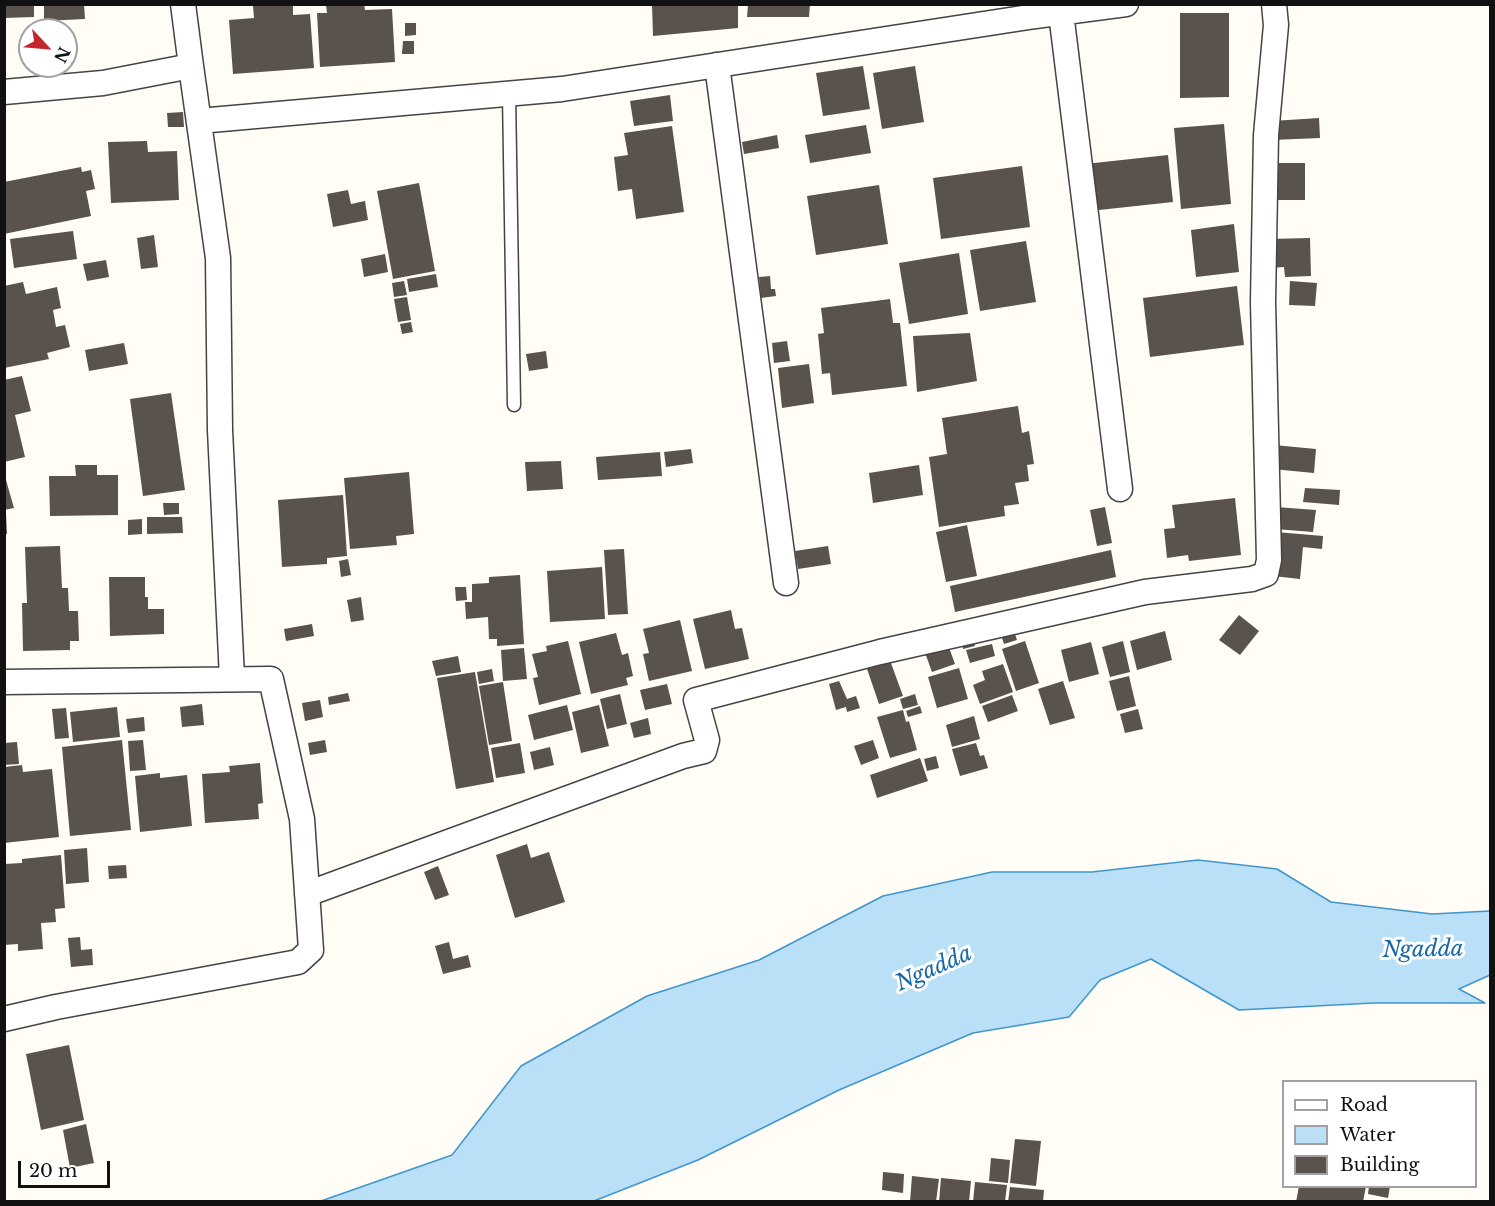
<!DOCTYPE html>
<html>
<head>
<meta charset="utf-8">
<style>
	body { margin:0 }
	#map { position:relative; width:1495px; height:1206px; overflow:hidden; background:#fffdf5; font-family:"Libre Baskerville",serif }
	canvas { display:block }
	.frame { position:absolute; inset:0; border:6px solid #111; pointer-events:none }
	.legend { position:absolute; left:1282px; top:1080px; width:195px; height:108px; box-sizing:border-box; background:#fff; border:2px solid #a0a0a0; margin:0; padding:8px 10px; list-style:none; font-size:18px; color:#111 }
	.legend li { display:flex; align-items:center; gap:12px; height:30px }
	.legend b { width:30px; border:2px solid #a0a0a0 }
	.north { position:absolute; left:18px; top:18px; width:60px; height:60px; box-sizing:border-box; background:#fff; border:2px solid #a0a0a0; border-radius:50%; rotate:116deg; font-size:16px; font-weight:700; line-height:24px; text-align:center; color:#111 }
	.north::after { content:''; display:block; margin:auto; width:21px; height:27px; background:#c4262e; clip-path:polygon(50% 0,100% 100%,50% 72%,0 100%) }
	.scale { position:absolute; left:18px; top:1161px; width:92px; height:27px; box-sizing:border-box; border:3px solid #111; border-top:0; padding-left:8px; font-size:18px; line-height:21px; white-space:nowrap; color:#111; -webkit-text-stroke:4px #fff; paint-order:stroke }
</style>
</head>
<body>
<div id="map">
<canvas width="1495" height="1206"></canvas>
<div class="frame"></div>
<ul class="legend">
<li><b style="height:8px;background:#fff"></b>Road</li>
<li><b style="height:16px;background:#b9e0f7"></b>Water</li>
<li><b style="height:16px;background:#5a524d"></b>Building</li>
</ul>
<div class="north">N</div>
<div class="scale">20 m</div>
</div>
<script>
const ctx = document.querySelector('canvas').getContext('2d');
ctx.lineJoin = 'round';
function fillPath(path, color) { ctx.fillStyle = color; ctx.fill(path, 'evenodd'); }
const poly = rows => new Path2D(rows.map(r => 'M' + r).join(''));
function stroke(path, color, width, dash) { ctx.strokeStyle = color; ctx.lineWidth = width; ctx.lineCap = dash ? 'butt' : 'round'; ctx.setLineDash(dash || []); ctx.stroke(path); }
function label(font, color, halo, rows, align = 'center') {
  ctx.font = font + ' "Libre Baskerville",serif'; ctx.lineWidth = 6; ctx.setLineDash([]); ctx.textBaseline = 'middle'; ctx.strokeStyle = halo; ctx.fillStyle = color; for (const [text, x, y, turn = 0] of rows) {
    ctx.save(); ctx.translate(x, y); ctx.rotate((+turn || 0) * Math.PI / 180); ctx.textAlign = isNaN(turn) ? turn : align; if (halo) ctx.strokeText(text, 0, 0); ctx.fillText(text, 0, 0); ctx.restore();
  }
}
const water = poly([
	[1198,860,1277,869,1331,902,1432,914,1490,911,1490,975,1459,989,1485,1003,1373,1003,1239,1010,1151,959,1100,980,1069,1017,973,1033,839,1090,698,1160,594,1201,321,1201,452,1155,521,1066,647,996,759,960,883,896,992,872,1092,872,1198,860]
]);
fillPath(water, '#b9e0f7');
stroke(water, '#3f96cf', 1.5);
fillPath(poly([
	[4,4,34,4,34,17,4,18],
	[44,4,84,4,85,19,44,21],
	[293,4,293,15,310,14,314,68,233,74,229,20,254,18,253,6],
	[341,4,364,4,365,10,392,9,395,62,320,67,317,13,327,13,326,5],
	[748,4,810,4,809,17,747,17],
	[652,5,738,5,738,28,653,36],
	[1180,13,1229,13,1229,97,1180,98],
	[405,23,416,23,416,35,405,36],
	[403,41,414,41,414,54,402,54],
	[863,66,870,109,823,116,816,73],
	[915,66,924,122,882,129,873,73],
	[670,95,673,121,634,126,630,101],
	[183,112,184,127,168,127,167,113],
	[1319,118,1320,138,1272,140,1272,121],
	[1224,124,1231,204,1181,209,1174,128],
	[866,125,871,153,810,163,805,135],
	[672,126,684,212,636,219,632,189,618,191,614,157,628,155,624,133],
	[777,135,779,148,744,154,742,142],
	[147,141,148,152,177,151,179,200,111,203,108,142],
	[1168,155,1173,202,1090,211,1085,164],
	[1271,163,1305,163,1305,200,1271,200],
	[1022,166,1030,227,941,239,933,178],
	[81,167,82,172,91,170,95,189,86,191,91,216,4,234,4,182],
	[419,183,435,271,393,279,377,191],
	[879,185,888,244,816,255,807,196],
	[348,190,351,204,365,201,368,220,333,227,327,194],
	[1234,224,1239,272,1196,277,1191,230],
	[73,231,77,259,14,268,10,239],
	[154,235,158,267,141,269,137,238],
	[1310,238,1311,276,1285,277,1284,267,1271,268,1269,239],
	[1026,241,1036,302,980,311,970,250],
	[959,253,968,314,909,324,899,263],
	[385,254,388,272,364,277,361,259],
	[106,260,109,277,87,281,83,264],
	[436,274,438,287,409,292,407,279],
	[770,276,771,289,775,289,776,296,761,298,759,277],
	[404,281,407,295,394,297,392,283],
	[1290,281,1317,283,1315,306,1289,305],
	[23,282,26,294,57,287,61,308,53,310,56,327,65,325,70,347,47,353,49,359,4,368,4,286],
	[1237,286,1244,345,1150,357,1143,298],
	[407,297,411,320,398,322,394,299],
	[890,299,893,323,900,323,907,386,832,395,830,373,822,374,818,334,824,333,821,308],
	[411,322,413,332,402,334,400,324],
	[970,333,977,381,917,392,913,336],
	[787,341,790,361,774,363,772,343],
	[124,343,128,364,89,371,85,350],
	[546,351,548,368,529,371,526,354],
	[809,364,814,403,782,408,778,368],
	[22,376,31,411,15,415,25,457,4,462,4,380],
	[171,393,185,490,143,496,130,399],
	[1018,406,1022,433,1029,431,1034,464,1027,465,1029,481,1015,483,1019,504,1004,506,1005,516,939,527,929,457,947,454,942,418],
	[1274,445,1316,449,1314,473,1272,469],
	[691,449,693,463,666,467,664,452],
	[660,452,662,476,598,480,596,457],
	[561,461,563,489,527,491,525,462],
	[75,465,97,465,97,475,118,475,118,515,50,516,49,476,76,476],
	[919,465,923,495,873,503,869,473],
	[409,472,414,534,396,536,397,545,350,549,344,478],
	[4,473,14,508,4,510],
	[1305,488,1340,490,1339,505,1303,502],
	[343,495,347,556,327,558,327,564,282,567,278,500],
	[1235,498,1241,555,1189,561,1188,555,1167,558,1164,529,1175,528,1172,505],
	[163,503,179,503,179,514,164,515],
	[1105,507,1112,543,1097,546,1090,510],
	[1276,507,1316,510,1313,532,1275,529],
	[4,513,6,513,7,534,4,534],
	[147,517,182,517,183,533,147,534],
	[142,519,142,534,128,535,128,520],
	[967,525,977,576,946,582,936,532],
	[1276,532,1323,536,1322,549,1303,547,1300,579,1273,576],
	[60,546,62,588,68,588,69,611,78,611,79,641,70,641,70,650,23,651,22,603,27,603,25,547],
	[828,546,831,564,798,569,795,551],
	[624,549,628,614,608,615,604,550],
	[1111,550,1116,577,955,612,950,586],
	[348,559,351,575,341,577,339,561],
	[602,567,605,619,550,622,547,571],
	[520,575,524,644,497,646,497,639,489,639,488,617,466,619,465,602,472,602,472,584,489,583,489,577],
	[109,577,145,577,145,597,148,597,148,609,164,609,164,634,110,636],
	[455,587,466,587,467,600,456,601],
	[361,597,364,620,351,622,347,600],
	[731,610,735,629,742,628,749,659,705,669,693,619],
	[1239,615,1259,631,1240,655,1219,640],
	[680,620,692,671,649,681,643,654,649,653,643,629],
	[312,624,314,636,286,641,284,629],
	[1012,625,1017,640,1004,644,999,629],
	[1165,631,1172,660,1137,670,1130,641],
	[616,633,622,655,628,653,633,676,626,678,628,685,591,694,579,642],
	[973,636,975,646,963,649,961,639],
	[568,641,581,694,539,705,533,678,538,677,532,654,547,651,546,646],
	[1025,641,1039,683,1016,691,1002,649],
	[1123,641,1130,672,1110,677,1102,647],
	[947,642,955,664,932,672,924,650],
	[1091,642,1099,674,1069,682,1061,650],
	[992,644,995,656,970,663,966,650],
	[524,648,527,679,503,681,501,650],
	[888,655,903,696,879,704,865,663],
	[458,656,461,672,436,676,432,661],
	[1003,664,1013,692,980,704,973,685,985,680,982,671],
	[959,668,968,699,937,708,928,677],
	[492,669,494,681,479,684,477,672],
	[475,672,494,782,456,789,437,678],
	[1129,676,1136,706,1117,711,1109,681],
	[839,681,847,699,856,696,860,708,847,712,846,707,836,710,829,684],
	[1063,681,1075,718,1050,725,1038,689],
	[503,682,512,741,489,745,479,686],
	[667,684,672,704,645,710,640,690],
	[348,693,350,701,329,705,328,697],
	[620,694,627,724,607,729,600,699],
	[915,694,918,705,903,709,900,699],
	[1012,695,1018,711,988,722,982,706],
	[320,700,323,717,305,721,302,703],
	[202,704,204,725,182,727,180,707],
	[567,705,573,730,534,740,528,715],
	[599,705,609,746,581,753,572,712],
	[920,706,922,713,908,717,906,711],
	[117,707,120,737,73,742,70,712],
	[66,708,69,738,55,739,52,709],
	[1138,709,1143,729,1125,733,1120,714],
	[903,710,906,722,909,721,917,750,890,758,877,717],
	[974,716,980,739,952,747,946,725],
	[144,717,145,731,128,733,126,719],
	[648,718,651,734,634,738,630,723],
	[122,740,131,830,70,836,62,747],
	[143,740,146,770,130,771,128,741],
	[325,740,327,752,310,755,308,743],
	[873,740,879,758,861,765,854,746],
	[17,742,19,764,4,765,4,743],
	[520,743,525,773,496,778,491,748],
	[976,743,980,756,984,755,988,768,960,776,952,749],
	[550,747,554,765,534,770,530,752],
	[936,756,939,768,927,771,924,759],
	[920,758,928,781,877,798,870,775],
	[260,763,263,803,258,804,259,819,205,823,202,774,230,772,229,766],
	[22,765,23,772,52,769,59,837,4,843,4,767],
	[160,773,160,778,187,775,192,826,140,832,135,776],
	[527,844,531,858,549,852,565,902,515,918,496,855],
	[87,848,89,882,66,884,64,850],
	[61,855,65,908,55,909,56,922,41,923,43,949,18,951,18,944,4,945,4,864,22,863,22,859],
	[126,865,127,878,109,879,108,866],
	[438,866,449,895,435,900,424,872],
	[80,937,81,950,92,949,93,965,71,967,68,938],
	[449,942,453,959,468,955,471,967,443,974,435,946],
	[69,1045,84,1120,41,1130,26,1054],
	[86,1124,94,1163,70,1168,63,1130],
	[1015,1139,1041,1141,1036,1186,1010,1183],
	[991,1158,1010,1160,1008,1183,989,1181],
	[883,1172,904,1174,903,1193,882,1190],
	[912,1176,939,1179,936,1202,910,1202],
	[941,1178,971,1181,969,1202,939,1202],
	[975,1182,1007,1185,1005,1202,973,1202],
	[1299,1186,1366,1186,1363,1202,1296,1202],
	[1369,1186,1390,1186,1388,1198,1368,1194],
	[1010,1187,1044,1190,1043,1202,1008,1202]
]), '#5a524d');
const lane = poly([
	[509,94,514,405]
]);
const street = poly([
	[1061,13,1120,489],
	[717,65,786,583],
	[191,66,218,258,220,430,232,678],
	[4,92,103,83,191,66,183,4],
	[199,121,562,89,1029,17,1126,4],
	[4,682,271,679,302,819,311,950,298,962,56,1007,4,1019],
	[307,894,683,756,704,751,707,740,696,700,880,652,1145,592,1252,579,1266,574,1269,560,1263,302,1266,135,1276,25,1274,4]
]);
stroke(lane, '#444', 15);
stroke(street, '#444', 27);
stroke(lane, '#fff', 12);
stroke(street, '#fff', 24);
label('italic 22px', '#1768a6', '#fff', [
	["Ngadda",1423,950,-1],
	["Ngadda",934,969,-24]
]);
</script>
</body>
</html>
